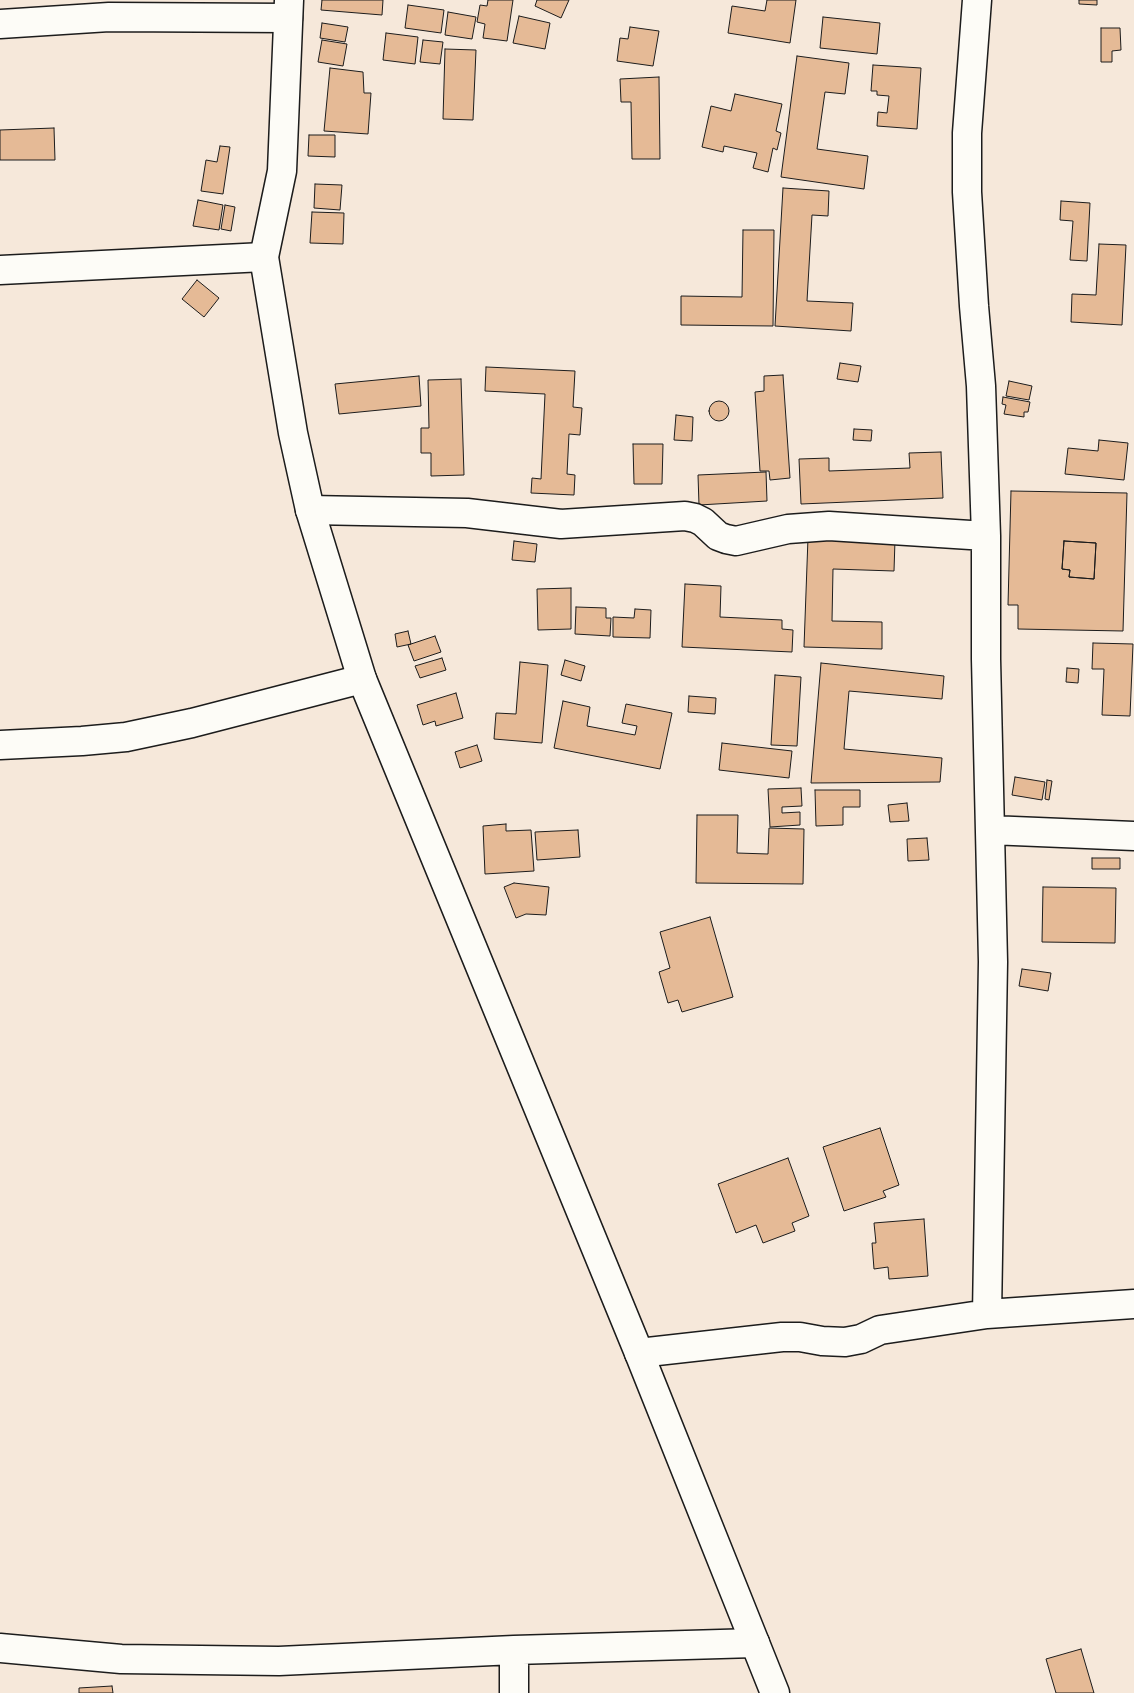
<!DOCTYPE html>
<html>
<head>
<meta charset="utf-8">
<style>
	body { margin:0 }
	canvas { display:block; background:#f6e8da }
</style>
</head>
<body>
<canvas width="1134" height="1693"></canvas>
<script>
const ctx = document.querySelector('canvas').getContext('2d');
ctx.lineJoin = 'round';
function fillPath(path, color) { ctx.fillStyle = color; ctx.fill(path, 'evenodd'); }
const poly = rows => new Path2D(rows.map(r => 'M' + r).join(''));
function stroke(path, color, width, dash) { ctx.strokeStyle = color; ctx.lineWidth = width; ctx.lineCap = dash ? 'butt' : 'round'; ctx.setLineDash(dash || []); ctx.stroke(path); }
const building = poly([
	[322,0,383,0,382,15,321,10,322,0],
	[488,0,513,0,507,41,483,38,485,24,477,22,480,5,487,6,488,0],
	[537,0,569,0,561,18,535,6,537,0],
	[767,0,796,0,790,43,728,33,732,6,765,11,767,0],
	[1079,0,1097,0,1097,5,1079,4,1079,0],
	[408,5,444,10,441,33,405,28,408,5],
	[448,12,476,17,472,39,445,35,448,12],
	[519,16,550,23,545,49,513,43,519,16],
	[823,17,880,23,877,54,820,48,823,17],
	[322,23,348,27,345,42,320,38,322,23],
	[630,27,659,31,653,66,617,61,620,38,628,39,630,27],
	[1101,28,1120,28,1121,50,1112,51,1112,62,1101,62,1101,28],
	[386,33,418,37,415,64,383,60,386,33],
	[322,40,347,44,343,66,318,62,322,40],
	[423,40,443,42,440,64,420,62,423,40],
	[445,49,476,50,473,120,443,119,445,49],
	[797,56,849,63,845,94,825,92,817,149,868,156,864,189,781,177,797,56],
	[873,65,921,68,917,129,877,126,878,112,887,113,889,96,877,95,877,91,871,91,873,65],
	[330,68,363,72,364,93,371,93,368,134,324,131,330,68],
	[659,77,660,159,632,159,631,102,621,102,620,79,659,77],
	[735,94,782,104,776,131,781,133,777,150,773,148,768,172,753,168,757,153,724,146,723,152,702,147,711,106,731,111,735,94],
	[54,128,55,160,0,160,0,130,54,128],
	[309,135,335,135,335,157,308,156,309,135],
	[220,146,230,147,223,194,201,191,206,160,217,162,220,146],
	[315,184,342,185,340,210,314,208,315,184],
	[783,188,829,191,828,216,812,215,807,301,853,303,851,331,775,326,783,188],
	[198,200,223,205,219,230,193,226,198,200],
	[1061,201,1090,203,1087,261,1070,260,1073,221,1060,220,1061,201],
	[225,205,235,207,231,231,221,229,225,205],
	[312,212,344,213,343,244,310,243,312,212],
	[743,230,774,230,773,326,681,325,681,296,742,297,743,230],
	[1099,244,1126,245,1122,325,1071,322,1072,294,1096,295,1099,244],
	[197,280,219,298,204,317,182,299,197,280],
	[840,363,861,366,858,382,837,379,840,363],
	[486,367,575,371,573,407,582,408,580,435,569,434,567,474,575,475,574,495,531,493,532,478,541,479,545,394,485,391,486,367],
	[783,375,790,478,770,480,769,471,760,471,755,392,764,391,764,376,783,375],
	[419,376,421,406,339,414,335,384,419,376],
	[461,379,464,475,431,476,431,453,421,453,421,428,429,428,428,380,461,379],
	[1009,381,1032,386,1029,400,1006,396,1009,381],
	[1003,397,1030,402,1028,412,1024,412,1024,417,1004,414,1006,405,1002,404,1003,397],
	'709 411a10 10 0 1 1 20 0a10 10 0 1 1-20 0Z',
	[676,415,693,417,692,441,674,440,676,415],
	[854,429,872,430,871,441,853,440,854,429],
	[1099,440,1128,443,1124,480,1065,474,1068,448,1098,451,1099,440],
	[633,444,663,444,662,484,634,484,633,444],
	[941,452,943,498,801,504,799,459,829,458,829,471,910,468,909,453,941,452],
	[766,472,767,501,699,505,698,475,766,472],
	[1011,491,1127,493,1123,631,1018,629,1018,605,1008,605,1011,491],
	[1064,541,1096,543,1094,579,1069,577,1070,570,1062,569,1064,541],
	[808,538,895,540,894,571,833,569,832,621,882,622,882,649,804,647,808,538],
	[514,541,537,544,535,562,512,560,514,541],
	[1064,541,1096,543,1094,579,1069,577,1070,570,1062,569,1064,541],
	[685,584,721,586,720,617,782,620,782,629,793,630,792,652,682,647,685,584],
	[571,588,571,629,538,630,537,589,571,588],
	[576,607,606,608,606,618,611,618,610,636,575,634,576,607],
	[635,609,651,610,650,638,613,637,613,617,634,618,635,609],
	[408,631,411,644,397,647,395,634,408,631],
	[435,636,441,652,414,661,408,645,435,636],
	[1093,643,1133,644,1130,716,1102,715,1104,669,1092,669,1093,643],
	[442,658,446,670,420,678,415,666,442,658],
	[565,660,585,666,581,681,561,675,565,660],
	[520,662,548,665,542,743,494,739,496,713,516,714,520,662],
	[821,663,944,676,942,699,849,691,844,749,942,758,940,782,811,783,821,663],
	[1067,668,1079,669,1078,683,1066,682,1067,668],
	[775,675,801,677,797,746,771,745,775,675],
	[456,693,463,718,436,726,435,721,423,725,417,705,456,693],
	[689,696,716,698,715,714,688,712,689,696],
	[563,701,590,707,587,726,635,735,637,726,622,723,626,704,672,713,660,769,554,748,563,701],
	[722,743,792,751,789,778,719,770,722,743],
	[477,745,482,761,460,768,455,752,477,745],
	[1015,777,1045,782,1042,800,1012,795,1015,777],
	[1047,780,1052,781,1049,800,1045,799,1047,780],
	[801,788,802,806,782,807,782,813,800,812,800,825,770,827,768,789,801,788],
	[815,790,860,790,860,807,843,807,843,825,816,826,815,790],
	[907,803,909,821,890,822,888,805,907,803],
	[697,815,738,815,737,853,768,854,769,828,804,829,803,884,696,883,697,815],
	[506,824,506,831,531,830,534,871,485,874,483,826,506,824],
	[578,830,580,857,537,860,535,832,578,830],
	[927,838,929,860,908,861,907,839,927,838],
	[1092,858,1120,858,1120,869,1092,869,1092,858],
	[514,883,549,887,546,915,526,914,516,918,504,887,514,883],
	[1043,887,1116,888,1115,943,1042,942,1043,887],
	[710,917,733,997,682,1012,678,1000,668,1003,659,972,670,968,660,932,710,917],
	[1022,969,1051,973,1048,991,1019,986,1022,969],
	[880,1128,899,1185,883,1191,886,1197,844,1211,823,1147,880,1128],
	[788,1158,809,1216,792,1223,795,1231,763,1243,756,1225,736,1233,718,1184,788,1158],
	[924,1219,928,1276,889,1279,888,1267,874,1269,872,1243,876,1243,874,1223,924,1219],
	[1081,1649,1094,1693,1056,1693,1046,1659,1081,1649],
	[112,1686,113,1693,79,1693,79,1688,112,1686]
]);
fillPath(building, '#e5ba96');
stroke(building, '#1c1c1c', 1);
const minor = poly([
	[977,0,967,133,967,192,974,306,981,386,986,536,986,659,993,962,987,1314],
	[0,24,109,17,288,18],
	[0,270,264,257],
	[310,510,467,513,561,524,685,516,695,518,703,522,718,536,726,539,736,541,788,529,829,526,986,536],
	[0,745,82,741,126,737,192,723,362,679],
	[990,830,1134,836],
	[639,1353,782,1337,800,1337,822,1341,845,1342,861,1339,880,1330,987,1314,1134,1304],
	[0,1648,121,1659,279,1661,514,1650,755,1643],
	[514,1650,514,1693]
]);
const major = poly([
	[289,0,282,171,264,257,293,433,310,510,362,679,639,1353,775,1693]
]);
stroke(minor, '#1c1c1c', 31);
stroke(major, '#1c1c1c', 31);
stroke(minor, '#fdfcf7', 28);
stroke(major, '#fdfcf7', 28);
</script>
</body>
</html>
